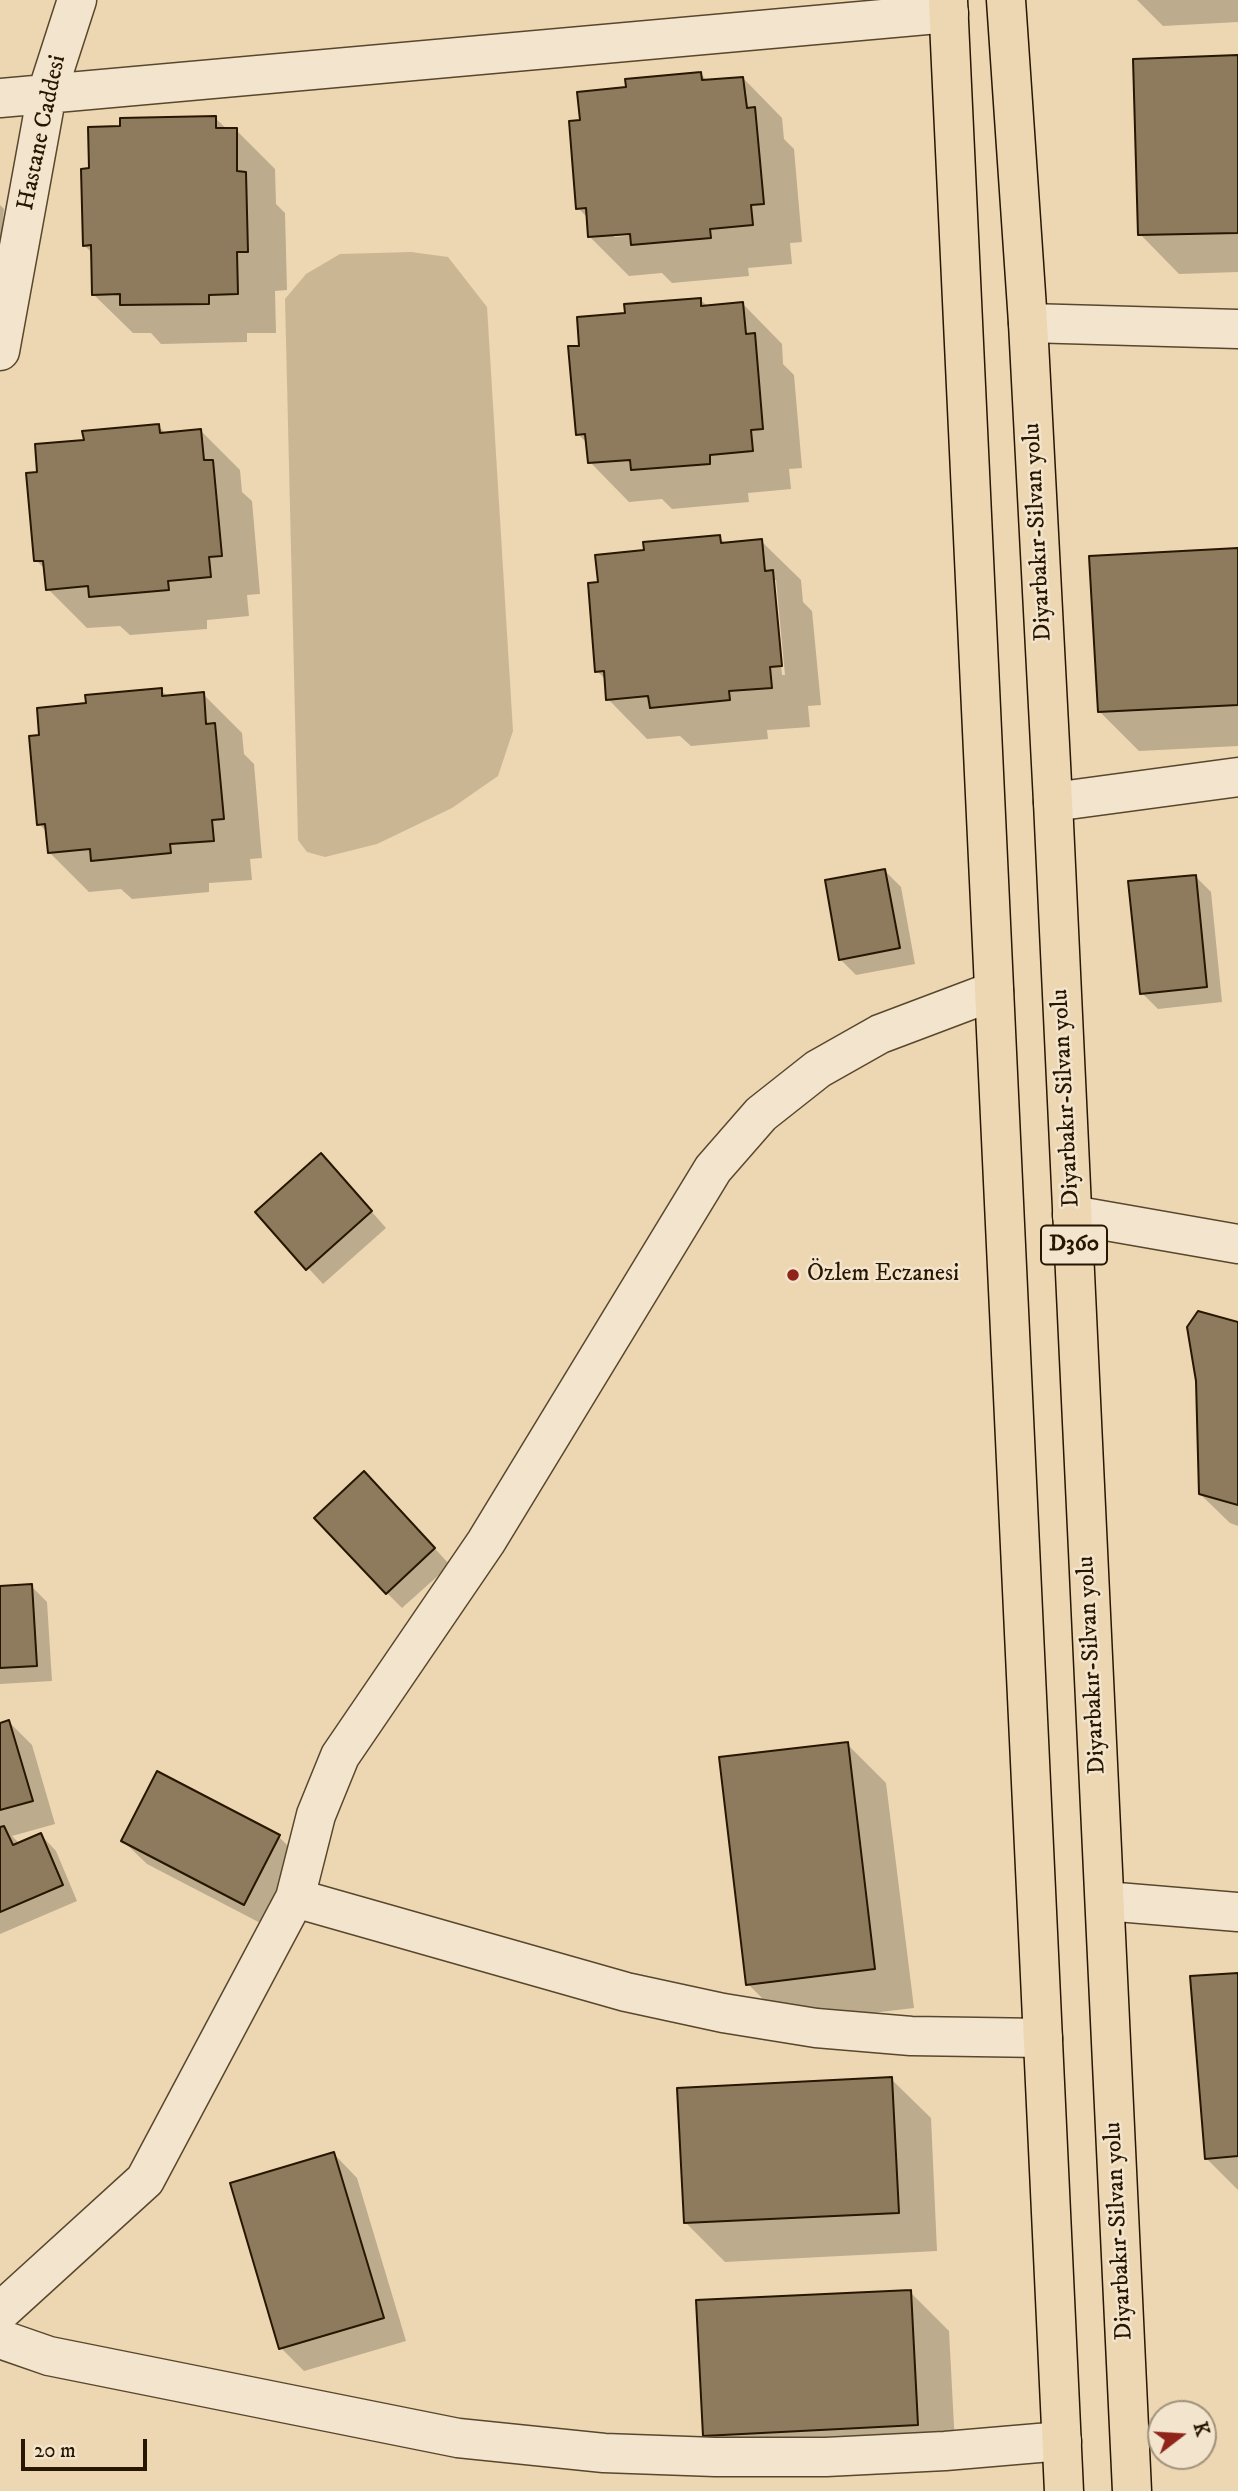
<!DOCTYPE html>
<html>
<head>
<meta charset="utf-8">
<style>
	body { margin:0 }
	#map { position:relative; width:1238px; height:2491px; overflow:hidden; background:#edd6b2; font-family:"IM FELL DW Pica",serif }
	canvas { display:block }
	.north { position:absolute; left:1147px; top:2400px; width:70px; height:70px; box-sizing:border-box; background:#f3e4cd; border:2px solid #a1927b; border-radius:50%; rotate:73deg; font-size:19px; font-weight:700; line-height:28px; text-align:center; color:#271700 }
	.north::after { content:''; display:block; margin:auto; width:24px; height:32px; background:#8f2418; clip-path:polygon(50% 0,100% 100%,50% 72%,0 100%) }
	.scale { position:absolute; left:21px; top:2439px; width:126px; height:32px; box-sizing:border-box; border:4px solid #271700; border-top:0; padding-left:9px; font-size:21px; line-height:24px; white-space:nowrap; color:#271700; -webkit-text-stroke:5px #f3e4cd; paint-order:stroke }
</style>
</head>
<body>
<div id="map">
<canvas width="1238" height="2491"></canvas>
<div class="north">K</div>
<div class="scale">20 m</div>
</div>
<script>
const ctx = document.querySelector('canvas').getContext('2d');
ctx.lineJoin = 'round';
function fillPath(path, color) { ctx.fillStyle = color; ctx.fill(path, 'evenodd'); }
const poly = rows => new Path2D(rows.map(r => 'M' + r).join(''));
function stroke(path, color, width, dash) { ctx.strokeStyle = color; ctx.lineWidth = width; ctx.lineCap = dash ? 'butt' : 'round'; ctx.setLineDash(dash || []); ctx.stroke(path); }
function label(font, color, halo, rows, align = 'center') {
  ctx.font = font + ' "IM FELL DW Pica",serif'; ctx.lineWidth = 5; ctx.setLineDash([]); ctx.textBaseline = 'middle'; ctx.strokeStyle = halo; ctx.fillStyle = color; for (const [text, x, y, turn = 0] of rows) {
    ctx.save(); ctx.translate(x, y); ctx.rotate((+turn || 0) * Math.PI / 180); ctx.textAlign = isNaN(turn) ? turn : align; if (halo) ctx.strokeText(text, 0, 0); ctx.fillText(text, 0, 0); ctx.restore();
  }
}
fillPath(poly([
	[411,252,448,257,487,307,513,731,498,776,452,808,377,844,325,857,307,852,298,840,285,299,306,274,340,254]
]), '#cbb694');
fillPath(poly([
	[1137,0,1238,0,1238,22,1163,26],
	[1238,57,1238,272,1179,274,1140,234],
	[701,74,708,82,743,78,782,118,784,139,794,149,802,242,790,243,792,264,748,268,749,276,672,283,662,273,629,276,590,237,588,218,578,208,582,121,628,89],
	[638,231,639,235,614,237,614,233],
	[215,118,228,130,236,130,275,169,276,204,285,213,287,290,275,291,276,333,247,333,247,342,161,344,151,333,133,333,93,294,93,254,84,245,91,170,122,128],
	[0,205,4,209,0,251],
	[700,299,708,307,743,304,782,344,783,364,794,375,802,468,789,469,791,489,748,493,749,502,672,509,662,499,629,502,590,462,588,444,578,434,581,347,627,315],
	[158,426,166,434,200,430,240,470,242,492,252,501,260,594,247,595,249,616,207,620,207,629,130,635,120,626,87,628,48,589,46,570,36,560,39,473,86,441],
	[719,537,726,544,761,541,801,580,803,602,812,611,821,705,808,706,810,727,767,730,768,739,691,746,680,736,647,739,608,699,607,681,597,671,600,584,646,552],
	[773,580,776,580,785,675,782,675],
	[1238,550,1238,746,1139,751,1100,712],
	[161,690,168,697,203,694,242,733,244,754,254,764,262,858,250,859,252,880,209,883,209,892,132,899,121,889,89,892,49,852,48,833,39,824,41,737,87,705],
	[885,871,901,887,915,964,856,975,840,959],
	[1195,876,1211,892,1222,1002,1158,1009,1142,993],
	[336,1171,386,1228,323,1284,257,1212],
	[1238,1324,1238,1526,1230,1523,1200,1494],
	[380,1489,450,1565,402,1608,387,1593],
	[31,1586,47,1602,52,1681,0,1684,0,1588],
	[9,1722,32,1745,55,1824,12,1836,20,1844,41,1835,56,1851,77,1901,0,1934,0,1724],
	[847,1744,886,1783,914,2008,787,2023,748,1984],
	[158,1774,279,1837,302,1860,268,1927,147,1864,123,1841],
	[1238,1974,1238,2190,1206,2158],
	[891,2079,931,2118,937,2251,725,2262,686,2223],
	[334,2154,357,2178,406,2341,304,2371,281,2348],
	[910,2292,949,2331,956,2464,744,2474,705,2435]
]), '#0003');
const building = poly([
	[1238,55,1238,233,1138,235,1133,59,1238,55],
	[701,72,702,80,743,77,747,108,755,107,764,204,751,205,753,225,710,229,711,238,631,245,630,234,588,237,586,208,576,209,569,121,580,120,577,92,626,87,625,79,701,72],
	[216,116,216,128,237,128,237,171,246,172,248,252,237,252,238,294,209,295,209,304,120,305,120,294,92,295,91,245,83,246,81,169,89,168,88,127,120,126,120,118,216,116],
	[701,298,701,306,743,302,746,334,755,333,763,429,751,430,753,451,710,455,710,464,631,470,630,460,588,463,585,434,576,435,568,346,579,346,577,317,625,313,624,304,701,298],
	[159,424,160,433,201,429,204,460,213,460,222,556,209,557,211,577,168,581,169,590,89,597,88,586,46,590,43,561,34,561,26,473,37,472,35,444,84,440,82,431,159,424],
	[720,535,721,543,762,539,765,571,773,570,782,666,770,667,772,688,729,691,730,700,650,708,648,696,606,700,604,671,595,672,588,583,598,582,595,555,644,550,643,542,720,535],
	[1238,548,1238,705,1098,712,1089,556,1238,548],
	[162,688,162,696,204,692,206,724,215,723,224,819,212,820,214,841,170,844,171,853,91,861,90,849,48,853,45,824,37,825,29,736,39,735,37,708,86,703,85,695,162,688],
	[885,869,900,948,839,960,825,880,885,869],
	[1196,875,1207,987,1140,994,1128,881,1196,875],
	[321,1153,372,1211,306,1270,255,1212,321,1153],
	[1198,1311,1238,1322,1238,1505,1199,1494,1196,1381,1187,1327,1198,1311],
	[364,1471,435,1548,386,1594,314,1518,364,1471],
	[32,1584,37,1666,0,1668,0,1586,32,1584],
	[9,1720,33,1801,0,1810,0,1723,9,1720],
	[848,1742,875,1969,746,1985,719,1757,848,1742],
	[157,1771,280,1835,244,1905,121,1841,157,1771],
	[4,1826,13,1845,41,1833,63,1885,0,1912,0,1827,4,1826],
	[1238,1973,1238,2156,1205,2159,1190,1976,1238,1973],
	[892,2077,899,2213,684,2223,677,2088,892,2077],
	[334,2152,384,2318,279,2349,230,2183,334,2152],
	[911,2290,918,2425,703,2436,696,2300,911,2290]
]);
fillPath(building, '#8e7a5d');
stroke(building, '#271700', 2);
const minor = poly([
	[0,98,949,13],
	[1028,323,1238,329],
	[0,351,47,93,77,0],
	[1053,802,1238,777],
	[1072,1215,1238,1244],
	[295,1898,626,1992,723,2013,816,2028,911,2036,1043,2038],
	[1105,1901,1238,1912],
	[0,2312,145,2180,295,1898,316,1815,340,1756,486,1542,713,1169,761,1114,818,1069,880,1034,994,991],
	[0,2339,49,2356,458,2438,604,2453,715,2457,826,2457,945,2451,1062,2441]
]);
const highway = poly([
	[948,0,1064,2491],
	[1006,0,1028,323,1053,802,1132,2491]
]);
stroke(minor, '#58472c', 41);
stroke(highway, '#271700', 41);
stroke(minor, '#f3e4cd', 38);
stroke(highway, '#edd6b2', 38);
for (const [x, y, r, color] of [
	[793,1275,7,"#8f2418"]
]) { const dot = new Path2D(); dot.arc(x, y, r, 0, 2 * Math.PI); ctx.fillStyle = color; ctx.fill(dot); stroke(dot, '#f3e4cd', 2.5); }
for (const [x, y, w] of [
	[1074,1245,66]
]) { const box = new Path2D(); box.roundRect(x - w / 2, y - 19.5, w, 39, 5); ctx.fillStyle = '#f3e4cd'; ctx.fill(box); stroke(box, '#271700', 2); }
label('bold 23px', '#271700', null, [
	["D360",1074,1245]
]);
label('24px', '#271700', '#f3e4cd', [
	["Hastane Caddesi",43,133,-78],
	["Diyarbakır-Silvan yolu",1039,532,-93],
	["Diyarbakır-Silvan yolu",1067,1098,-93],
	["Diyarbakır-Silvan yolu",1093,1665,-93],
	["Diyarbakır-Silvan yolu",1120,2231,-93]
]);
label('24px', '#271700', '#f3e4cd', [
	["Özlem Eczanesi",807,1275]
], 'left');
</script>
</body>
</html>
